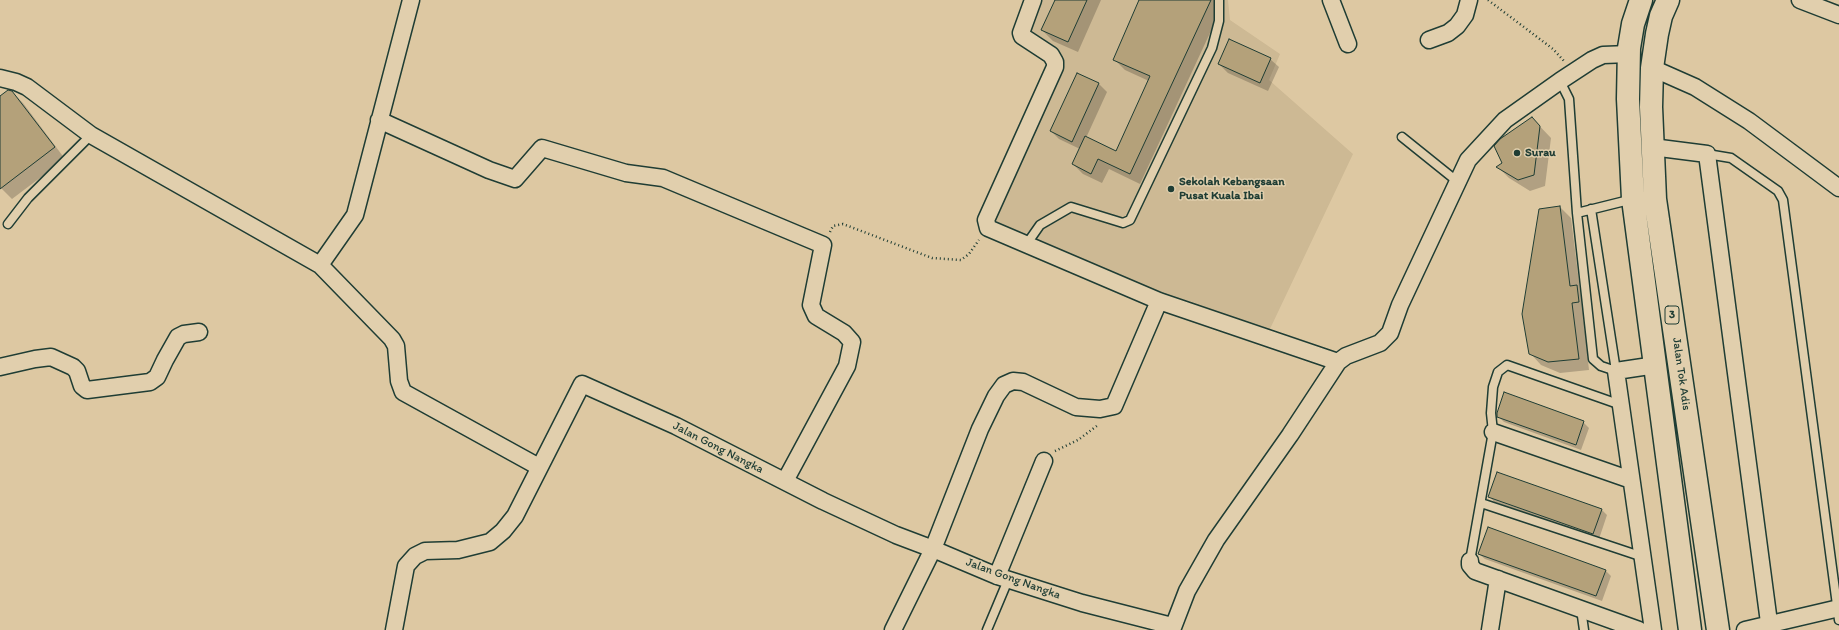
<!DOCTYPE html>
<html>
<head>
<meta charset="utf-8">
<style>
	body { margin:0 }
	canvas { display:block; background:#ddc8a2 }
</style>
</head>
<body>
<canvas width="1839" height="630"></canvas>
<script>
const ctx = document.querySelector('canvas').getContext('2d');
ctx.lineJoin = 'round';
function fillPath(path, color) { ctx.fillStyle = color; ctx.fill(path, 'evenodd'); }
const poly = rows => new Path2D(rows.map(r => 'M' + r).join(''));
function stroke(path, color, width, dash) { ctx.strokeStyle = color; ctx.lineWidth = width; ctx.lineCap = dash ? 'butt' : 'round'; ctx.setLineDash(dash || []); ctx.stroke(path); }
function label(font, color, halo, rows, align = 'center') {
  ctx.font = font + ' Itim,sans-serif'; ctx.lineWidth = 3; ctx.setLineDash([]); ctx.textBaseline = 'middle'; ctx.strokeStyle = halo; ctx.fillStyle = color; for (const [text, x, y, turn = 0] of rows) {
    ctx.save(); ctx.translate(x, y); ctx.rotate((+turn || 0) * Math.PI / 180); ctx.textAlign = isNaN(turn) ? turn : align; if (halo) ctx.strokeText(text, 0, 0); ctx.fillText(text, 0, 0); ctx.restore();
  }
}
fillPath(poly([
	[1042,0,1228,0,1230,20,1280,54,1269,80,1353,154,1269,331,1162,296,989,225,1064,57,1027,35]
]), '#cdb994');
fillPath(poly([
	[1056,0,1101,0,1078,52,1053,41,1042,30],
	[1141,0,1215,0,1222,7,1140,184,1109,169,1102,183,1083,174,1073,164,1080,149,1059,139,1051,131,1078,74,1099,84,1107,92,1086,138,1116,152,1149,81,1125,70,1114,59],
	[1270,59,1279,67,1268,91,1228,73,1219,64],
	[12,92,23,103,65,159,12,199,0,187,0,97],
	[1532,118,1551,138,1545,186,1530,191,1509,178,1498,167,1503,163],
	[1560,207,1571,218,1580,290,1587,297,1589,313,1583,314,1589,370,1560,373,1541,365,1530,353],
	[1498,416,1583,422,1589,428,1581,450,1504,422],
	[1490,497,1602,510,1607,515,1599,539,1495,503],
	[1479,554,1606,571,1611,576,1602,601,1485,559]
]), '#0003');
const building = poly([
	[1055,0,1087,0,1068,42,1041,30,1055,0],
	[1139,0,1211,0,1130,174,1098,159,1091,174,1072,164,1085,136,1116,151,1150,76,1113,60,1139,0],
	[1229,39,1271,58,1260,83,1218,64,1229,39],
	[1077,73,1099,83,1072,142,1050,131,1077,73],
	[8,90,12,91,55,147,0,189,0,96,8,90],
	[1532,117,1540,126,1534,175,1518,180,1496,167,1502,163,1494,146,1500,139,1532,117],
	[1560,206,1570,286,1577,285,1579,302,1572,303,1579,359,1548,362,1529,354,1522,314,1539,209,1560,206],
	[1504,392,1584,421,1576,445,1497,417,1497,413,1504,392],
	[1497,472,1602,509,1593,534,1488,497,1497,472],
	[1488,527,1606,570,1596,596,1478,554,1488,527]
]);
fillPath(building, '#b4a17a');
stroke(building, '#1f3d34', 1);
const service = poly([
	[1560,81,1569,99,1577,213,1593,359,1601,366,1616,371,1591,209],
	[1402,137,1458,182],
	[1707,154,1731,158,1778,191,1783,200,1839,620],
	[1577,213,1633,199],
	[8,224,28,198,91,135],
	[1026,245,1040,225,1071,207,1123,223,1130,220,1212,48,1219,21,1219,0],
	[1481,503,1643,557],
	[1470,561,1493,432,1491,413,1493,387,1498,372,1507,365,1621,405],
	[1581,609,1584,630],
	[987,630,1008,580]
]);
const minor = poly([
	[411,0,355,215,320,265,392,339,396,346,399,381,403,392,539,467],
	[1033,0,1021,33,1022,36,1051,55,1055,62,1055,67,986,220,988,228,1159,301,1338,362],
	[1331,0,1348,44],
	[1800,0,1839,15],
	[1429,40,1448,33,1457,26,1465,15,1469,0],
	[1652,68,1695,87,1749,121,1839,188],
	[0,78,16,82,27,87,91,135,320,265],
	[379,120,489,170,515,179,542,148,626,173,663,178,823,245,811,305,816,316,844,333,852,342,847,366,785,481],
	[1652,147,1707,154,1770,630],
	[0,367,35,359,51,357,73,367,77,371,82,386,87,390,150,382,157,377,165,360,178,337,184,334,199,332],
	[1493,432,1631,480],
	[1470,561,1470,565,1475,571,1639,630],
	[997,576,1044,461],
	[394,630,406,566,415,556,425,551,458,550,490,542,503,531,515,516,582,384,676,426,823,501,896,535,933,549,997,576,1082,603,1172,626],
	[893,630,933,549,980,429,996,396,1004,385,1013,381,1023,382,1076,407,1100,409,1114,406,1159,301],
	[1172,630,1187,591,1216,540,1290,435,1338,362,1346,356,1380,343,1390,333,1400,305,1468,160,1505,120,1560,81,1592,60,1603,55,1629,54],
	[1490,630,1498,579],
	[1653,630,1616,371,1656,365],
	[1745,630,1839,608]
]);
const primary = poly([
	[1641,0,1633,24,1629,48,1628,99,1633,199,1690,630],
	[1668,0,1661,16,1657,34,1652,68,1651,107,1655,199,1718,630]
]);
stroke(service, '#1f3d34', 11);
stroke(minor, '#1f3d34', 19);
stroke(primary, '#1f3d34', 25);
stroke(poly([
	[1488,0,1553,49,1564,61],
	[830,232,833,226,843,224,932,258,961,260,969,254,979,240],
	[1055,451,1078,440,1098,425]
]), '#1f3d34', 2.5, [1, 3]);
stroke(service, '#e1cfad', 8);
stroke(minor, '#e1cfad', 16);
stroke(primary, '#e1cfad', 22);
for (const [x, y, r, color] of [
	[1517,153,4,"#1f3d34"],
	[1171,189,4,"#1f3d34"]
]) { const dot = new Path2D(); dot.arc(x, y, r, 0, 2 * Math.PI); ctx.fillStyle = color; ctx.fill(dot); stroke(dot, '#e1cfad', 1.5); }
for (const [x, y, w] of [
	[1672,315,14]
]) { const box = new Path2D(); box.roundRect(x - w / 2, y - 9, w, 18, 3); ctx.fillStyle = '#e1cfad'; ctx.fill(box); stroke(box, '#1f3d34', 1); }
label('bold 11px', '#1f3d34', null, [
	["3",1672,315]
]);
label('bold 12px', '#1f3d34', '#e1cfad', [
	["Surau",1525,153],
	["Sekolah Kebangsaan",1179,182],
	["Pusat Kuala Ibai",1179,196]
], 'left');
label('12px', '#1f3d34', '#e1cfad', [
	["Jalan Tok Adis",1681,374,82],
	["Jalan Gong Nangka",718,448,27],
	["Jalan Gong Nangka",1013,579,20]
]);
</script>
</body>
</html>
